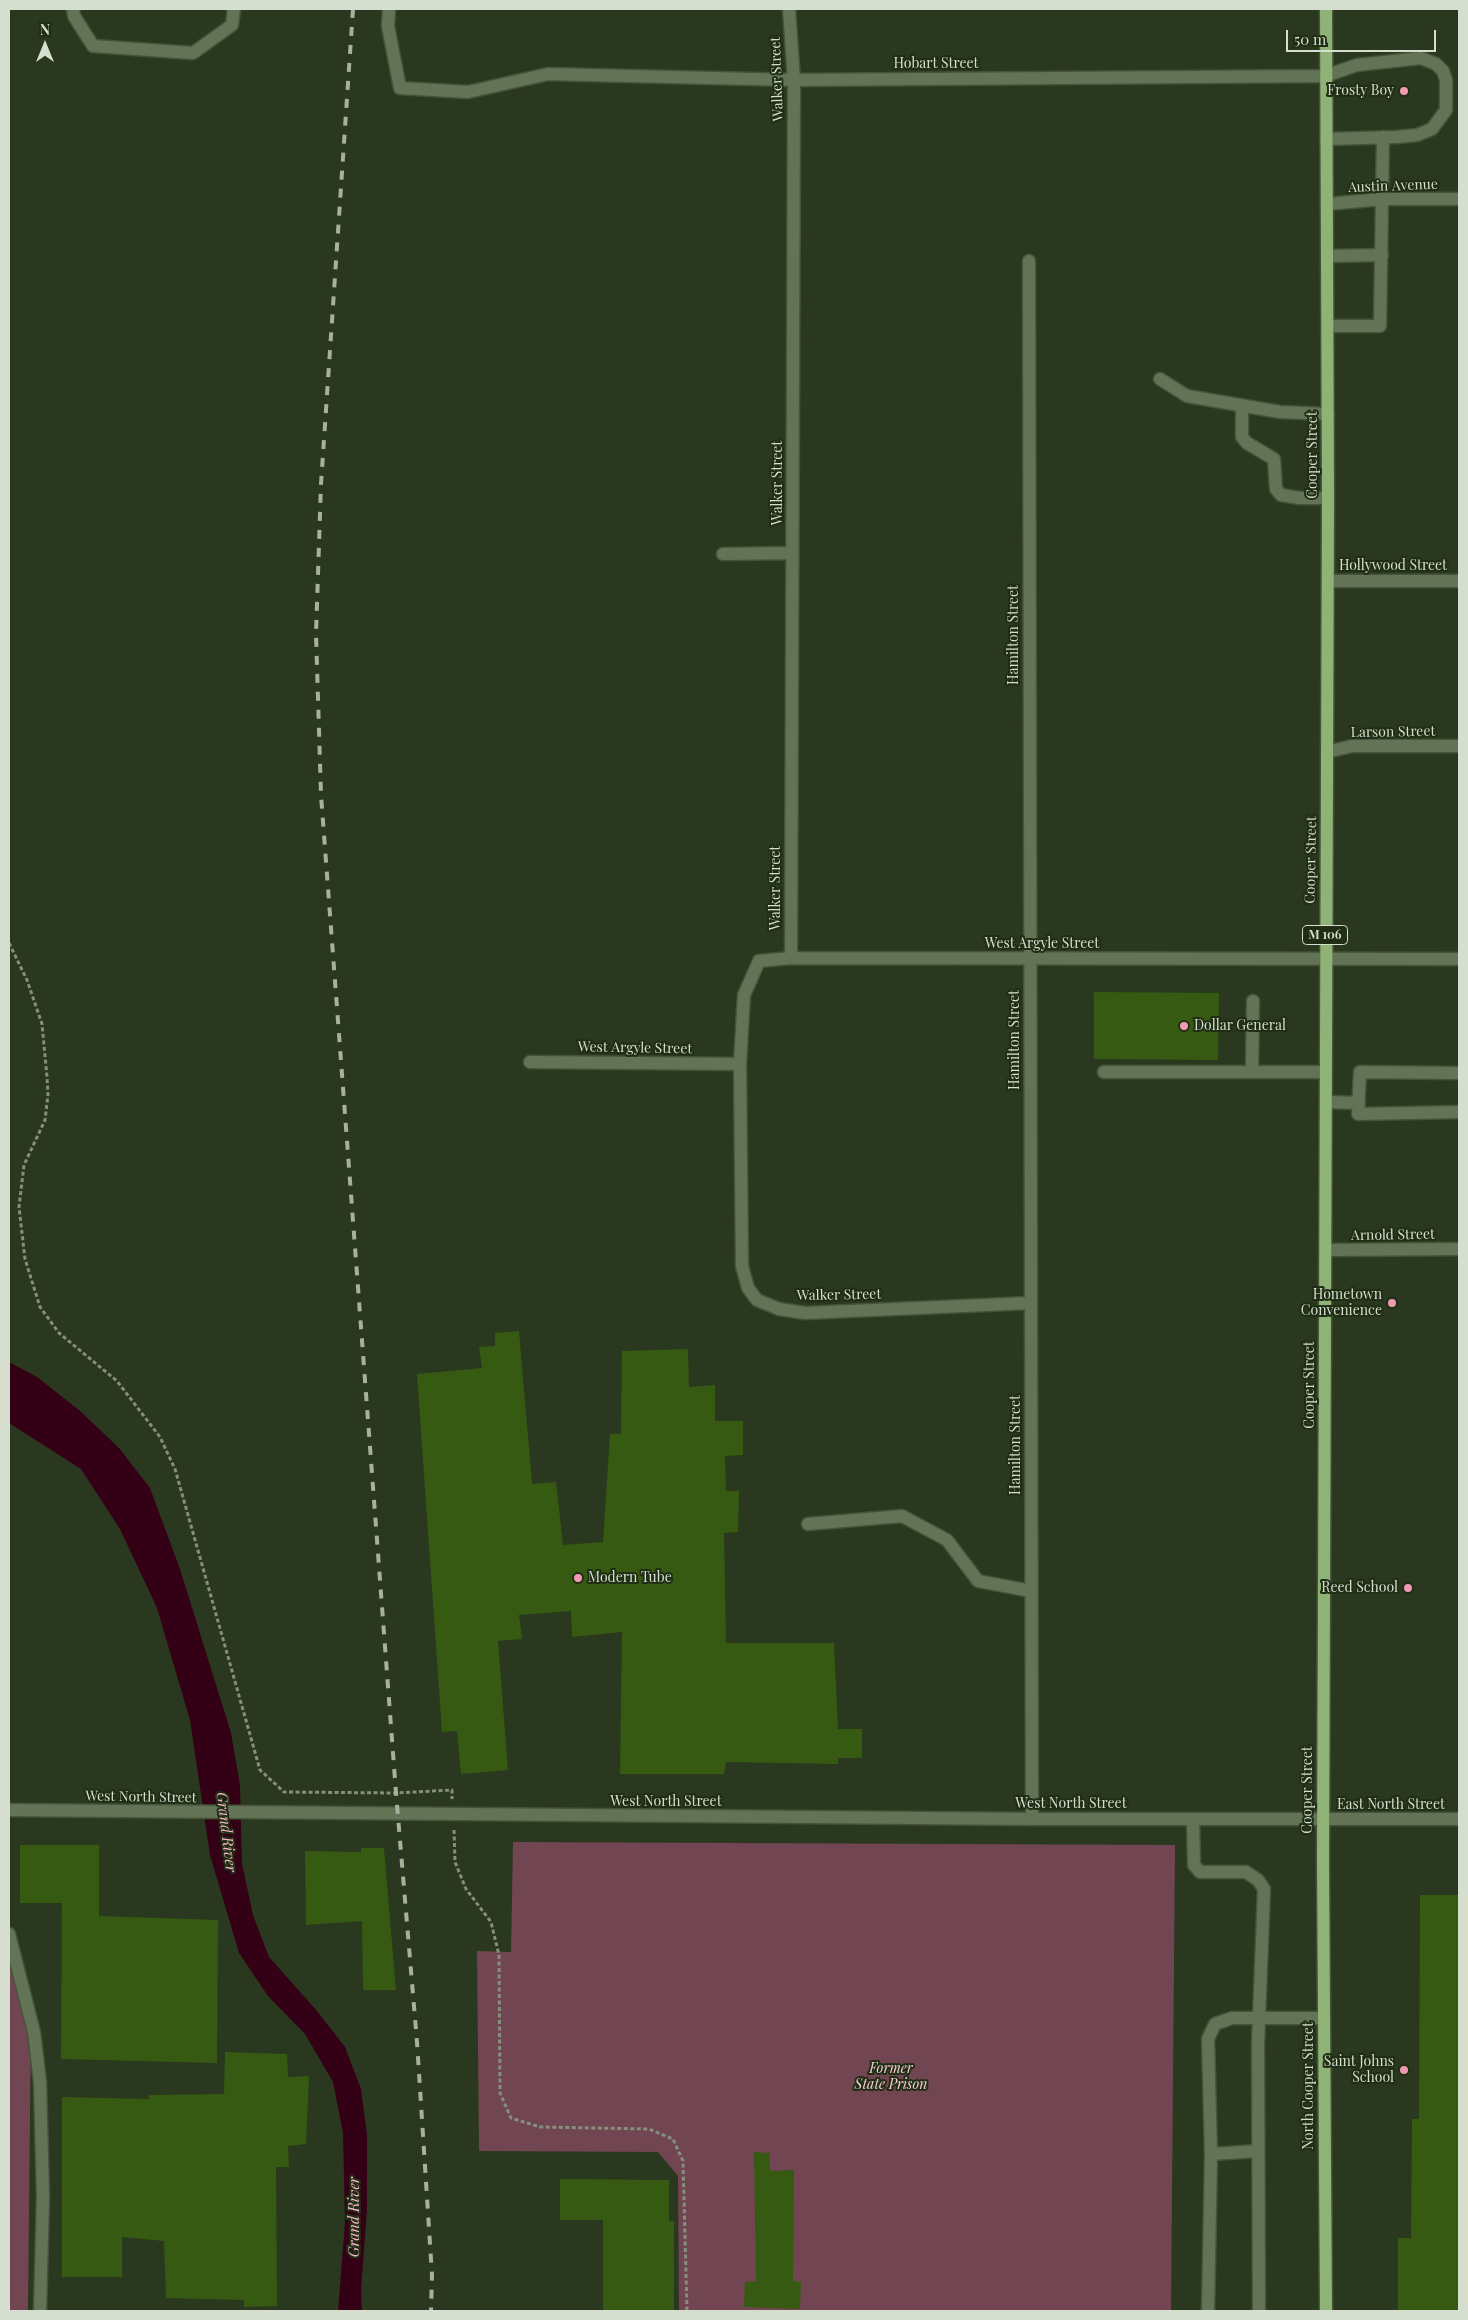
<!DOCTYPE html>
<html>
<head>
<meta charset="utf-8">
<style>
	body { margin:0 }
	#map { position:relative; width:1468px; height:2320px; overflow:hidden; background:#29381e; font-family:"Playfair Display",serif }
	canvas { display:block }
	.frame { position:absolute; inset:0; border:10px solid #d6dfcf; pointer-events:none }
	.north { position:absolute; left:20px; top:20px; width:50px; height:50px; -webkit-text-stroke:4px #1f2e14; paint-order:stroke; rotate:0deg; font-size:14px; font-weight:700; line-height:20px; text-align:center; color:#d6dfcf }
	.north::after { content:''; display:block; margin:auto; width:18px; height:22px; background:#d6dfcf; clip-path:polygon(50% 0,100% 100%,50% 72%,0 100%) }
	.scale { position:absolute; left:1286px; top:30px; width:150px; height:22px; box-sizing:border-box; border:2px solid #d6dfcf; border-top:0; padding-left:6px; font-size:15px; line-height:18px; white-space:nowrap; color:#d6dfcf; -webkit-text-stroke:4px #1f2e14; paint-order:stroke }
</style>
</head>
<body>
<div id="map">
<canvas width="1468" height="2320"></canvas>
<div class="frame"></div>
<div class="north">N</div>
<div class="scale">50 m</div>
</div>
<script>
const ctx = document.querySelector('canvas').getContext('2d');
ctx.lineJoin = 'round';
function fillPath(path, color) { ctx.fillStyle = color; ctx.fill(path, 'evenodd'); }
const poly = rows => new Path2D(rows.map(r => 'M' + r).join(''));
function stroke(path, color, width, dash) { ctx.strokeStyle = color; ctx.lineWidth = width; ctx.lineCap = dash ? 'butt' : 'round'; ctx.setLineDash(dash || []); ctx.stroke(path); }
function label(font, color, halo, rows, align = 'center') {
  ctx.font = font + ' "Playfair Display",serif'; ctx.lineWidth = 4; ctx.setLineDash([]); ctx.textBaseline = 'middle'; ctx.strokeStyle = halo; ctx.fillStyle = color; for (const [text, x, y, turn = 0] of rows) {
    ctx.save(); ctx.translate(x, y); ctx.rotate((+turn || 0) * Math.PI / 180); ctx.textAlign = isNaN(turn) ? turn : align; if (halo) ctx.strokeText(text, 0, 0); ctx.fillText(text, 0, 0); ctx.restore();
  }
}
fillPath(poly([
	[513,1842,1175,1845,1171,2311,679,2311,678,2176,658,2152,479,2151,477,1951,511,1952],
	[9,1948,31,2019,28,2311,9,2311]
]), '#724552');
fillPath(poly([
	[9,1362,37,1377,79,1410,119,1448,150,1488,180,1569,231,1733,240,1785,242,1864,253,1915,269,1957,317,2011,345,2047,361,2089,367,2135,367,2208,361,2290,362,2311,338,2311,345,2223,343,2133,333,2082,305,2034,268,1996,239,1953,210,1855,190,1720,157,1608,120,1529,81,1469,9,1423]
]), '#340016');
fillPath(poly([
	[1094,992,1219,993,1218,1060,1094,1059],
	[519,1331,532,1484,556,1482,563,1545,603,1542,610,1434,621,1434,622,1351,688,1349,689,1387,715,1385,715,1421,743,1421,743,1455,725,1456,726,1491,739,1491,738,1532,724,1533,726,1643,834,1643,838,1729,862,1729,862,1758,838,1758,838,1764,726,1762,724,1774,620,1774,622,1632,572,1637,571,1611,519,1615,522,1639,498,1641,508,1770,461,1774,457,1731,442,1732,417,1374,482,1368,479,1347,495,1346,495,1333],
	[20,1845,99,1845,99,1916,218,1920,217,2063,61,2059,62,1903,20,1903],
	[361,1848,384,1848,396,1990,363,1990,362,1921,306,1925,305,1851,361,1852],
	[1420,1895,1459,1895,1459,2311,1398,2311,1398,2238,1411,2238,1412,2119,1419,2119],
	[225,2052,287,2054,288,2077,309,2076,306,2144,288,2146,289,2167,276,2167,277,2306,244,2307,244,2300,166,2298,164,2241,122,2237,122,2277,62,2277,62,2097,149,2099,149,2095,224,2094],
	[754,2152,770,2153,770,2171,794,2170,793,2281,801,2282,800,2309,744,2307,745,2282,756,2281],
	[560,2179,669,2180,669,2221,674,2221,674,2311,603,2311,603,2220,560,2220]
]), '#365a12');
const minor = poly([
	[73,9,74,16,93,46,193,53,232,25,234,9],
	[389,9,388,26,400,88,468,92,548,74,794,80,1325,76,1357,65,1421,58,1436,64,1443,71,1446,80,1446,110,1432,129,1417,135,1397,137,1326,139],
	[789,9,794,80,791,958],
	[1328,204,1383,199,1459,199],
	[1328,256,1382,255],
	[1029,261,1032,1819],
	[1328,326,1380,326,1383,137],
	[1160,379,1187,396,1280,412,1328,414],
	[1242,405,1242,437,1247,443,1274,459,1276,489,1281,495,1300,498,1328,498],
	[723,554,792,553],
	[1328,581,1459,581],
	[1327,752,1352,746,1459,746],
	[530,1062,740,1064],
	[1252,1071,1253,1001],
	[1104,1072,1325,1072],
	[1459,1073,1360,1072,1358,1114,1459,1112],
	[1326,1102,1359,1103],
	[1326,1250,1459,1249],
	[1030,1303,805,1313,779,1309,757,1300,748,1288,742,1266,740,1064,744,995,759,961,791,958,1459,959],
	[808,1524,902,1516,947,1540,978,1581,1031,1591],
	[9,1810,1032,1819,1459,1819],
	[1193,1820,1194,1865,1200,1872,1246,1872,1258,1880,1264,1889,1258,2044,1259,2311],
	[9,1934,34,2032,40,2082,43,2197,40,2311],
	[1211,2154,1258,2151],
	[1208,2311,1211,2154,1208,2039,1215,2024,1232,2018,1324,2018]
]);
const major = poly([
	[1326,9,1328,498,1323,1861,1326,2311]
]);
stroke(minor, '#45533a', 15);
stroke(major, '#45533a', 15);
stroke(poly([
	[9,943,27,980,42,1024,47,1077,48,1095,45,1120,24,1165,19,1207,25,1259,40,1307,59,1333,117,1381,160,1437,175,1469,260,1770,284,1792,396,1793,452,1790,452,1799],
	[454,1830,455,1862,466,1889,491,1922,499,1955,500,2093,511,2118,540,2127,649,2129,673,2139,683,2161,687,2311]
]), '#84907c', 3, [4, 2.5]);
stroke(minor, '#627356', 12);
stroke(major, '#8fb276', 12);
stroke(poly([
	[353,9,321,484,316,634,321,795,396,1793,417,2042,432,2275,431,2311]
]), '#a7b19f', 4, [9, 9]);
for (const [x, y, r, color] of [
	[1404,91,5,"#f19ab3"],
	[1184,1026,5,"#f19ab3"],
	[1392,1303,5,"#f19ab3"],
	[578,1578,5,"#f19ab3"],
	[1408,1588,5,"#f19ab3"],
	[1404,2070,5,"#f19ab3"]
]) { const dot = new Path2D(); dot.arc(x, y, r, 0, 2 * Math.PI); ctx.fillStyle = color; ctx.fill(dot); stroke(dot, '#1f2e14', 2); }
for (const [x, y, w] of [
	[1325,935,45]
]) { const box = new Path2D(); box.roundRect(x - w / 2, y - 9.5, w, 19, 4); ctx.fillStyle = '#1f2e14'; ctx.fill(box); stroke(box, '#d6dfcf', 1); }
label('bold 12px', '#d6dfcf', null, [
	["M 106",1325,935]
]);
label('14px', '#d6dfcf', '#1f2e14', [
	["Hobart Street",936,64],
	["Walker Street",777,79,-92],
	["Austin Avenue",1393,186,-2],
	["Cooper Street",1313,455,-90],
	["Walker Street",778,483,-90],
	["Hollywood Street",1393,566],
	["Hamilton Street",1014,635,-90],
	["Larson Street",1393,732,-1],
	["Cooper Street",1311,860,-89],
	["Walker Street",776,888,-90],
	["West Argyle Street",1042,944],
	["Hamilton Street",1015,1040,-90],
	["West Argyle Street",635,1048,1],
	["Arnold Street",1393,1235,-1],
	["Walker Street",839,1295,-1],
	["Cooper Street",1310,1385,-90],
	["Hamilton Street",1016,1445,-90],
	["Cooper Street",1308,1790,-90],
	["West North Street",141,1797,1],
	["West North Street",666,1802],
	["West North Street",1071,1804],
	["East North Street",1391,1805],
	["North Cooper Street",1309,2086,-90]
]);
label('14px', '#d6dfcf', '#1f2e14', [
	["Frosty Boy",1394,91],
	["Dollar General",1194,1026,"left"],
	["Hometown",1382,1295],
	["Convenience",1382,1311],
	["Modern Tube",588,1578,"left"],
	["Reed School",1398,1588],
	["Saint Johns",1394,2062],
	["School",1394,2078]
], 'right');
label('italic 14px', '#f9cad6', '#1f2e14', [
	["Former",891,2069],
	["State Prison",891,2085]
]);
label('italic 15px', '#fab5c8', '#1f2e14', [
	["Grand River",226,1832,83],
	["Grand River",354,2217,-90]
]);
</script>
</body>
</html>
